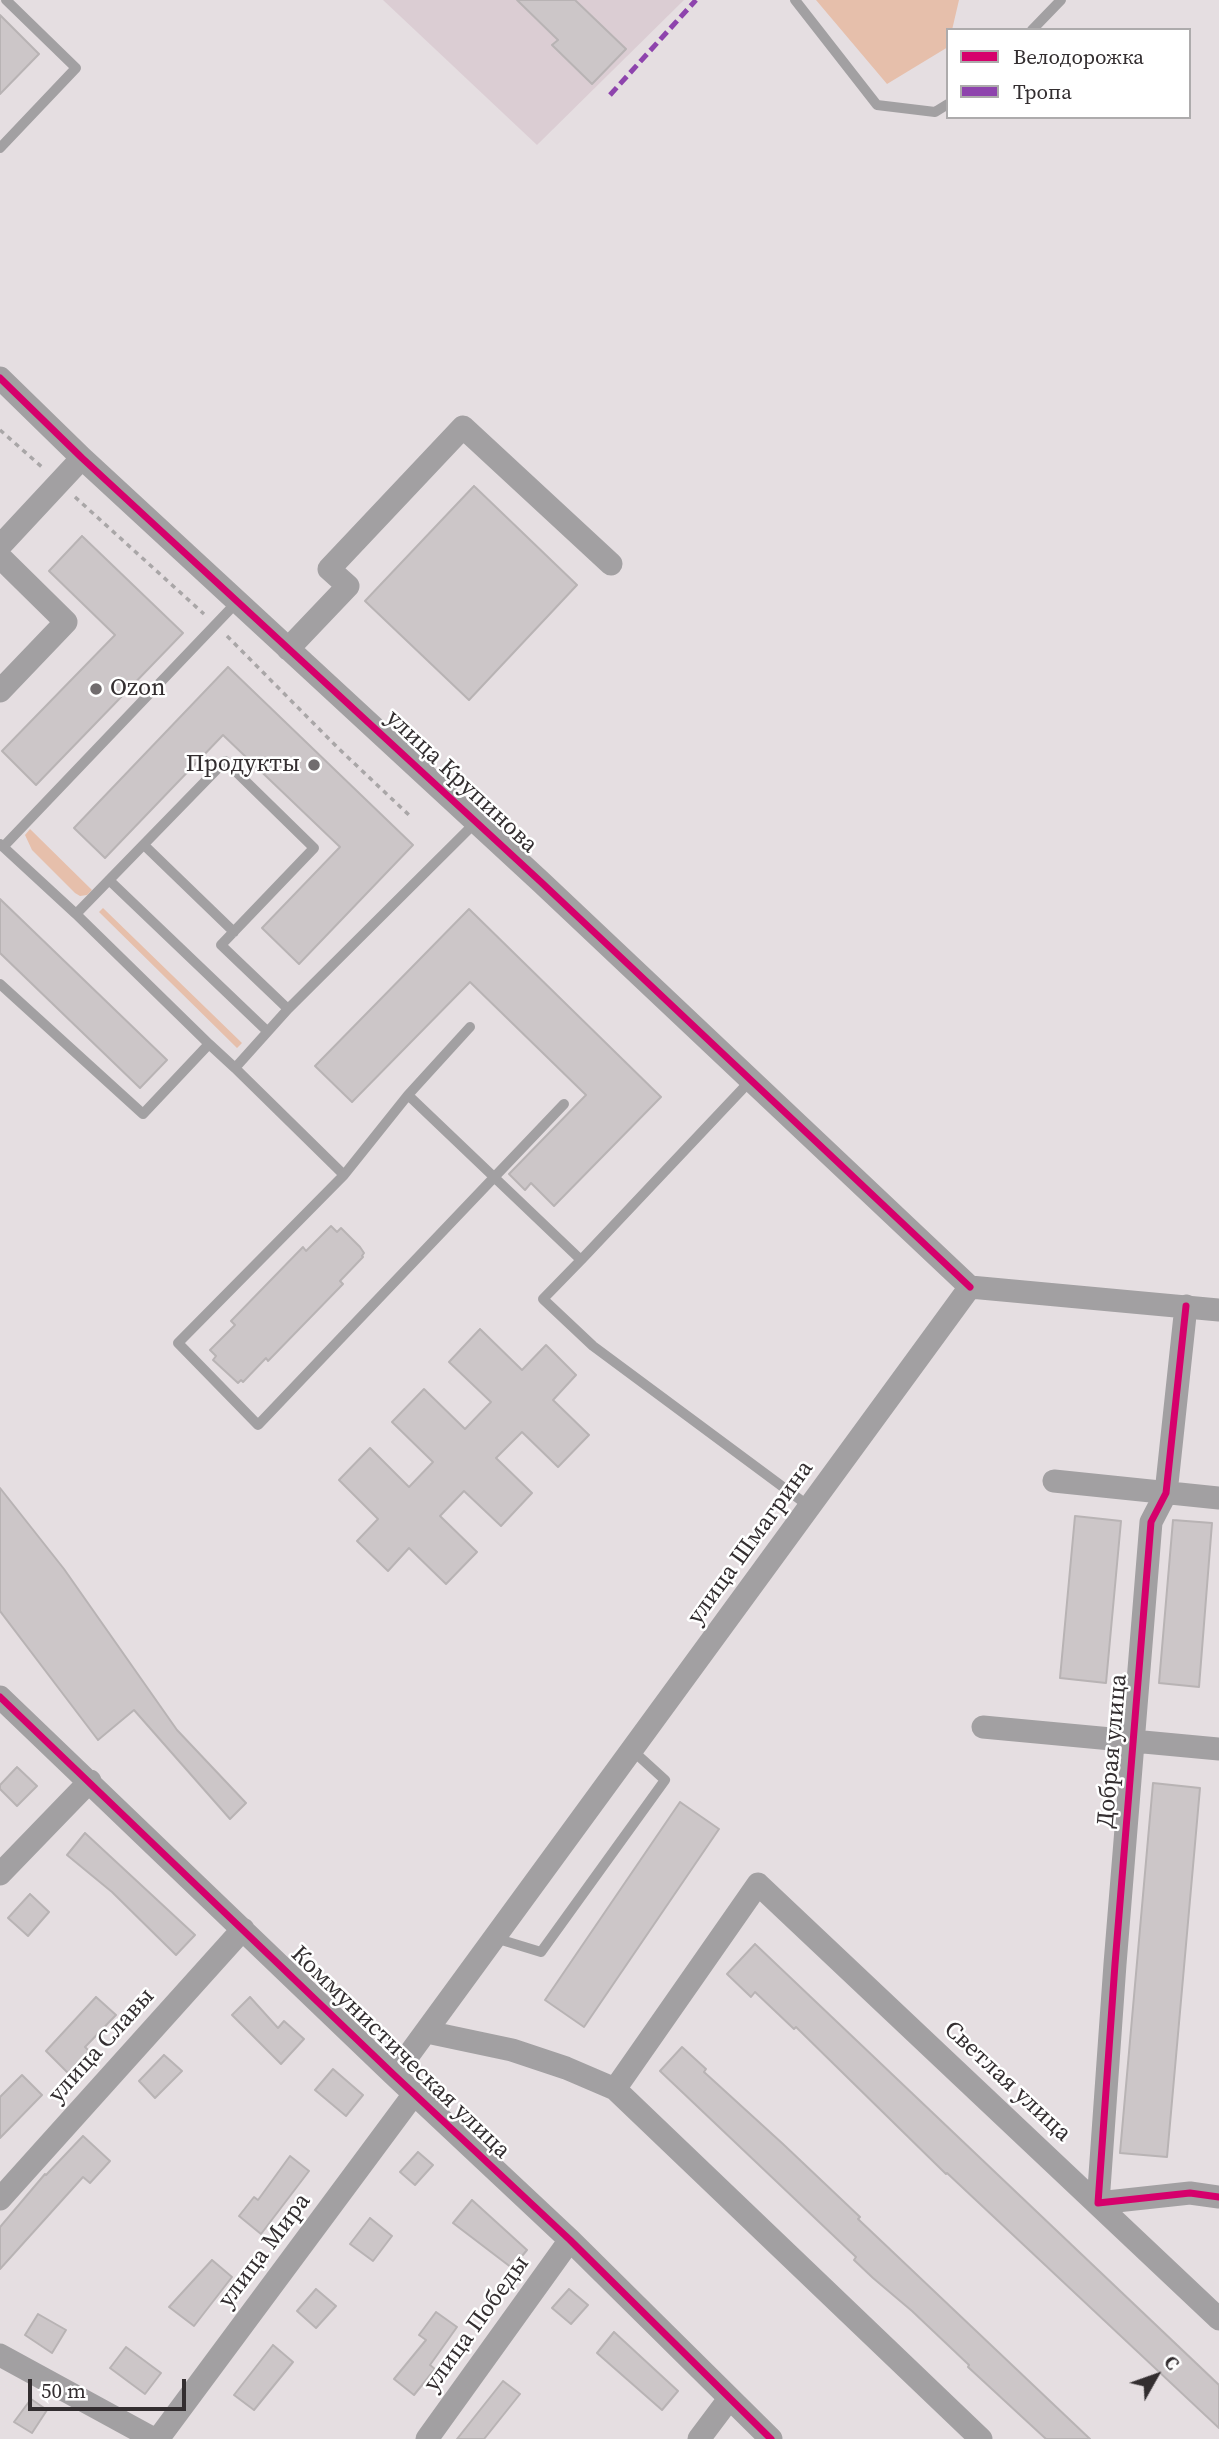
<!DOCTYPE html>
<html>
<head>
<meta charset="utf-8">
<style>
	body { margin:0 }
	#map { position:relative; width:1219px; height:2439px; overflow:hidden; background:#e5dee1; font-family:"Source Serif 4",serif }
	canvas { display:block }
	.legend { position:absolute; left:946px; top:28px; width:245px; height:91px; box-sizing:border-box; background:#fff; border:2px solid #adabac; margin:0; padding:9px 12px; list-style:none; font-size:21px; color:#332e30 }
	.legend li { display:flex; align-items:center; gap:14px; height:35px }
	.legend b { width:35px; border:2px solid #adabac }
	.north { position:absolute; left:1121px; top:2341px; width:70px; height:70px; -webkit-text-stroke:5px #fff; paint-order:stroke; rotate:50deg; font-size:19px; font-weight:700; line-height:28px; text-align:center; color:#332e30 }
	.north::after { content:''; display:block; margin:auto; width:24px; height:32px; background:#332e30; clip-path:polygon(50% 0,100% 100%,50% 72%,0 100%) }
	.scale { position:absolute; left:28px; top:2379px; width:158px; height:32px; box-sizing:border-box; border:4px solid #332e30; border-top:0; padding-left:9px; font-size:21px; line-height:24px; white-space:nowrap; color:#332e30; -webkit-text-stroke:5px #fff; paint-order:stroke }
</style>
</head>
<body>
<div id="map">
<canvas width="1219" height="2439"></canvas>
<ul class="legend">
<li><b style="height:9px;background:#d6006c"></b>Велодорожка</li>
<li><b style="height:9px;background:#8e44ad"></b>Тропа</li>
</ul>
<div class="north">С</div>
<div class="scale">50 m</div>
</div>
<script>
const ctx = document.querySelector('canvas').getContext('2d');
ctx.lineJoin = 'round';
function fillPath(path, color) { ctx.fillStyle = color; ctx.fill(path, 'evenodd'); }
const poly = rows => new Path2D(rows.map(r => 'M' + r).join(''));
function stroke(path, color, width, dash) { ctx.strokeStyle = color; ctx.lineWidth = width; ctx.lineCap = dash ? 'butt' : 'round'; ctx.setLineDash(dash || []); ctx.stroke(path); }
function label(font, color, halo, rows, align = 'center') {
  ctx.font = font + ' "Source Serif 4",serif'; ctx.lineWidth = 5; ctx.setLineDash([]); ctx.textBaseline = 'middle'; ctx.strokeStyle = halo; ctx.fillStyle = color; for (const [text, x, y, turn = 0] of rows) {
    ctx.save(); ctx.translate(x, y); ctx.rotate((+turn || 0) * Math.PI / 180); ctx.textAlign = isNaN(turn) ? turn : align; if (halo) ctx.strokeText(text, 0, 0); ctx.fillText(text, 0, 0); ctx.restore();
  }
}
fillPath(poly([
	[383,0,684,0,537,145]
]), '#dbcdd3');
fillPath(poly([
	[816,0,959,0,952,30,948,30,948,47,887,84],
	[30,829,92,890,87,895,80,896,75,893,32,850,25,835],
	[103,908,242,1043,237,1048,99,912]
]), '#e6bfab');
const building = poly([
	[517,0,575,0,626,49,592,84,552,45,558,40,517,0],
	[0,15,39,54,0,94,0,15],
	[474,486,577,585,469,700,365,601,474,486],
	[82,536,183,633,36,785,2,751,115,635,49,571,82,536],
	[228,667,413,845,299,964,262,928,340,847,223,735,105,858,74,828,228,667],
	[0,899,167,1060,140,1088,0,953,0,899],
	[469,909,661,1097,554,1206,531,1183,525,1190,509,1174,586,1095,470,982,352,1102,315,1066,469,909],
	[331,1226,337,1232,341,1228,360,1247,364,1253,362,1256,363,1257,340,1281,343,1284,268,1361,266,1358,243,1382,241,1380,238,1383,213,1360,216,1356,210,1350,235,1325,231,1321,303,1247,306,1251,331,1226],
	[480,1329,522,1370,546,1345,576,1375,553,1400,589,1435,558,1467,522,1432,496,1458,532,1493,501,1526,464,1491,440,1516,477,1552,446,1584,409,1548,388,1571,357,1541,378,1519,339,1480,370,1448,409,1487,433,1462,392,1422,424,1389,465,1429,491,1402,449,1362,480,1329],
	[0,1488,64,1569,177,1730,246,1803,230,1819,134,1710,98,1740,0,1611,0,1488],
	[1075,1516,1121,1521,1106,1683,1060,1678,1075,1516],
	[1173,1520,1212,1523,1199,1687,1159,1683,1173,1520],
	[17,1767,37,1786,17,1806,0,1789,0,1785,17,1767],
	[1153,1783,1200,1788,1167,2157,1120,2153,1153,1783],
	[680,1802,719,1829,584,2027,545,2000,680,1802],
	[85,1833,195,1935,176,1955,112,1892,67,1855,85,1833],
	[30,1894,49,1912,28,1936,8,1918,30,1894],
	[755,1944,1219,2385,1219,2428,947,2173,946,2174,796,2027,794,2029,755,1992,751,1997,727,1974,755,1944],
	[96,1997,116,2015,85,2047,89,2051,68,2073,46,2051,96,1997],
	[250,1997,278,2028,284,2021,304,2039,281,2064,232,2015,250,1997],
	[682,2047,706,2069,704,2072,783,2144,860,2217,858,2219,1090,2439,1046,2439,968,2367,969,2365,912,2311,873,2278,854,2260,856,2257,660,2071,682,2047],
	[164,2055,182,2071,155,2098,139,2081,164,2055],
	[333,2069,363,2095,346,2116,315,2090,333,2069],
	[22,2075,42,2095,0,2138,0,2097,22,2075],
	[83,2136,110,2161,90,2183,83,2177,0,2269,0,2227,45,2174,46,2175,83,2136],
	[418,2152,433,2165,415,2185,400,2172,418,2152],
	[290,2156,309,2171,261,2234,239,2216,254,2197,258,2200,290,2156],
	[472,2200,527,2250,512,2268,453,2223,472,2200],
	[370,2218,392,2236,373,2261,350,2244,370,2218],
	[212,2260,232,2277,194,2326,169,2307,212,2260],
	[316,2289,336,2306,316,2328,297,2311,316,2289],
	[569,2289,588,2305,571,2324,552,2308,569,2289],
	[436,2312,457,2327,430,2365,435,2369,414,2395,394,2379,426,2340,419,2335,436,2312],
	[38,2314,66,2330,52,2353,25,2335,38,2314],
	[614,2332,678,2391,662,2410,597,2353,614,2332],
	[273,2345,293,2362,254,2410,234,2395,273,2345],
	[126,2347,161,2373,145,2394,110,2368,126,2347],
	[503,2381,520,2394,484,2439,457,2439,503,2381],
	[31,2399,47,2410,32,2433,14,2422,31,2399]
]);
fillPath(building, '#ccc6c8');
stroke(building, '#b8b3b4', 2);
stroke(poly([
	[0,430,43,468],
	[75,497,204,614],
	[227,636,338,748,410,816]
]), '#a9a6a7', 3.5, [5, 5]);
stroke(poly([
	[795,0,877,105,935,112,948,104],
	[1032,30,1061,0],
	[0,148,76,68,6,0],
	[0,844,76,914,209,1044,143,1114,0,984],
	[144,845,234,932],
	[3,847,237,602],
	[109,880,267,1031],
	[76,914,225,761,314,848,221,945,288,1009],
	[209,1044,235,1068,288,1009,476,822],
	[235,1068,344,1175,408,1095,581,1260,751,1080],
	[408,1095,470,1027],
	[344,1175,178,1343,258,1425,564,1104],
	[581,1260,543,1299,593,1346,810,1507],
	[495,1938,541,1952,665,1780,632,1750]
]), '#a2a0a2', 10);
stroke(poly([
	[0,378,82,458,541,882,970,1287],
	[0,546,82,458],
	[0,557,66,622,0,691],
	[288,649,348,586,329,569,463,427,611,564],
	[970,1287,1219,1310],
	[1186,1306,1166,1493,1151,1522,1115,1964,1098,2203,1190,2193,1219,2197],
	[1054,1481,1219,1498],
	[0,1697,394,2075,570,2240,771,2439],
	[983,1727,1219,1749],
	[0,1874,90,1781],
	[427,2032,512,2050,566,2068,615,2089,981,2439],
	[394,2075,970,1287],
	[615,2089,758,1884,1219,2319],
	[0,2199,243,1929],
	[0,2355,154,2439],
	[158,2439,414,2094],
	[427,2439,570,2240],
	[699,2439,729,2399]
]), '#a2a0a2', 23);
stroke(poly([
	[610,95,696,0]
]), '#8e44ad', 5, [10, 5]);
stroke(poly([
	[0,378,82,458,541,882,970,1287],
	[1186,1306,1166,1493,1151,1522,1115,1964,1098,2203,1190,2193,1219,2197],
	[0,1697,394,2075,570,2240,771,2439]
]), '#d6006c', 7);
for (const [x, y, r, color] of [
	[96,689,7,"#716c6e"],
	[314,765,7,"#716c6e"]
]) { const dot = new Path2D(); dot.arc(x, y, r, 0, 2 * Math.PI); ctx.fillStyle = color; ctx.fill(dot); stroke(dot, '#fff', 2.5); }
label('24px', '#332e30', '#fff', [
	["Ozon",110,689],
	["Продукты",300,765,"right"]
], 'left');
label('24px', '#332e30', '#fff', [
	["улица Крупинова",461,782,43],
	["улица Шмагрина",751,1543,-54],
	["Добрая улица",1113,1751,-85],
	["улица Славы",102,2046,-48],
	["Коммунистическая улица",400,2053,44],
	["Светлая улица",1007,2082,43],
	["улица Мира",265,2251,-53],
	["улица Победы",477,2324,-54]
]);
</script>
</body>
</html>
